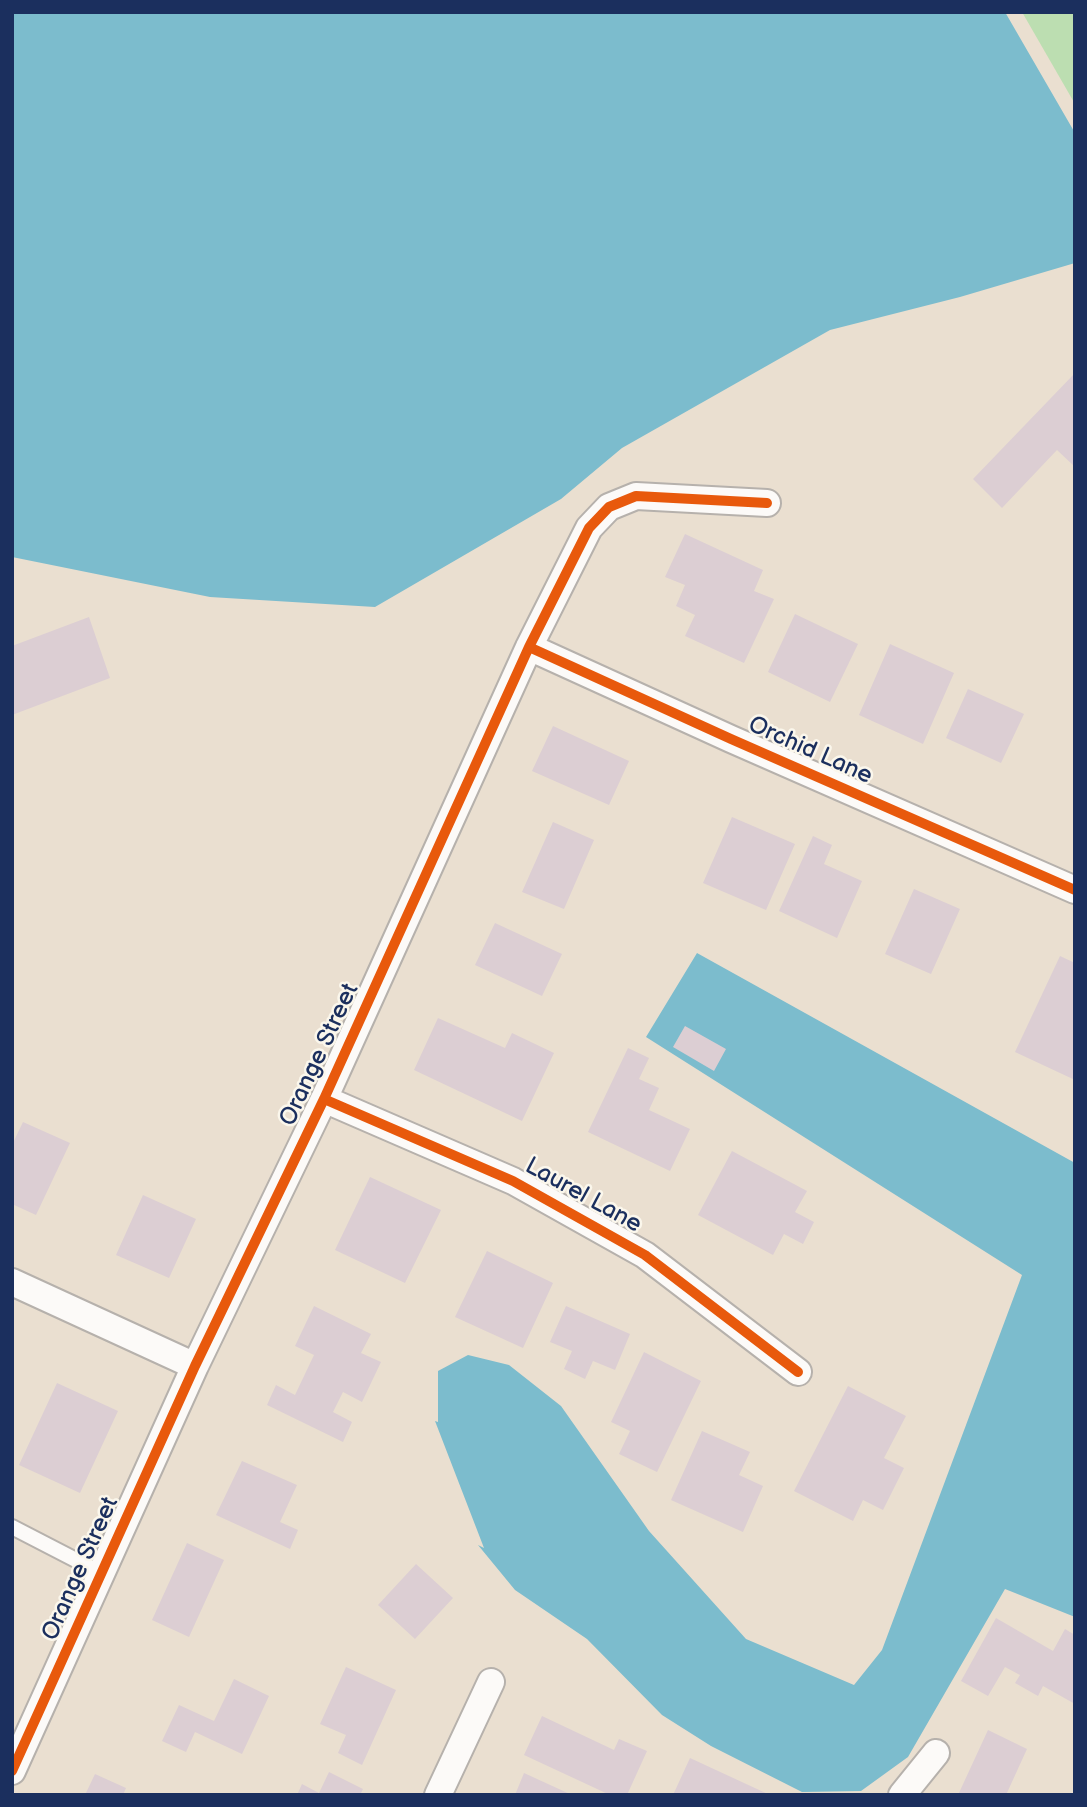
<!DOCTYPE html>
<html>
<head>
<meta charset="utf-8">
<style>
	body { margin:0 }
	#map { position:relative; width:1087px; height:1807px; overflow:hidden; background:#eadfd0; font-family:"Balsamiq Sans",sans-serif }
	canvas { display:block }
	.frame { position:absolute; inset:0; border:14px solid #1b2f5e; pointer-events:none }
</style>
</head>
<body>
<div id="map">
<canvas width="1087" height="1807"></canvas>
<div class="frame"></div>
</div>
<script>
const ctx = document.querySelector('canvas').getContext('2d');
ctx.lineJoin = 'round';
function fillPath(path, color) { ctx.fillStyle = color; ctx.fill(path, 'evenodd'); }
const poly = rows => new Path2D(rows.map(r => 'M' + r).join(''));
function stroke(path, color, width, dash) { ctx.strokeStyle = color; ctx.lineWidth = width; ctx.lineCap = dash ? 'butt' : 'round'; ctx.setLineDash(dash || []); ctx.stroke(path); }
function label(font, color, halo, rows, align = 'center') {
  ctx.font = font + ' "Balsamiq Sans",sans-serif'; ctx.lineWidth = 5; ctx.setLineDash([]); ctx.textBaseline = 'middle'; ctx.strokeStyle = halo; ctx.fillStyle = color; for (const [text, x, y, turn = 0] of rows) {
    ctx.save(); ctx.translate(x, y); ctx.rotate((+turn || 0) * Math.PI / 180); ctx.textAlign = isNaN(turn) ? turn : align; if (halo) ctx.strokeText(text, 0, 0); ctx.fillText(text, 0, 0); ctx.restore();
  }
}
fillPath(poly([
	[1022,12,1075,12,1075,104]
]), '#bcdeb1');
fillPath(poly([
	[12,12,1005,12,1075,133,1075,263,960,297,830,330,622,448,561,499,375,607,210,597,12,557],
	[697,953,1075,1163,1075,1617,1005,1589,908,1757,861,1791,802,1792,711,1746,662,1715,587,1639,515,1590,478,1545,484,1548,435,1421,438,1422,438,1371,468,1355,509,1365,561,1406,649,1531,746,1639,854,1685,882,1650,1022,1275,646,1037]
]), '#7cbccd');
fillPath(poly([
	[1075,373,1075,467,1057,450,1002,508,973,479],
	[685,534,763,570,754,591,774,599,744,663,685,636,695,615,676,606,685,585,665,577],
	[795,614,858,644,830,702,768,672],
	[89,617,110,678,12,715,12,646],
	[890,644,954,673,923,744,859,715],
	[968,689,1024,714,1001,763,946,738],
	[553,726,629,761,609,805,532,771],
	[732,817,795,844,766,910,703,883],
	[553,822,594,840,564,909,522,892],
	[813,836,832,845,824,864,862,881,837,938,779,911],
	[914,889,960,909,931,974,885,954],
	[495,923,562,954,542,996,475,965],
	[1060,956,1075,963,1075,1080,1015,1052],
	[438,1018,505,1048,512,1033,554,1053,522,1121,414,1070],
	[685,1026,726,1049,714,1071,673,1047],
	[628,1048,649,1058,639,1079,659,1088,649,1110,690,1129,670,1171,588,1132],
	[23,1122,70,1143,36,1215,12,1204,12,1145],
	[732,1151,807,1191,795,1212,814,1222,803,1244,784,1234,773,1255,698,1215],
	[370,1177,441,1210,405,1283,335,1250],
	[143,1195,196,1219,169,1278,116,1255],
	[487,1251,553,1283,523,1348,455,1317],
	[314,1306,371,1334,361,1353,381,1362,362,1402,343,1392,333,1412,352,1422,343,1442,267,1405,276,1385,295,1395,314,1355,295,1346],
	[566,1306,630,1334,615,1370,593,1361,585,1379,564,1369,572,1351,550,1342],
	[644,1352,701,1381,657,1472,619,1454,630,1431,611,1422],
	[57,1383,118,1411,80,1493,19,1465],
	[848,1386,906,1416,884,1458,904,1468,883,1510,863,1500,853,1521,794,1491],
	[702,1431,750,1452,739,1475,763,1486,743,1532,671,1500],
	[242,1461,297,1485,280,1522,298,1530,290,1549,216,1515],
	[187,1543,224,1560,189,1637,152,1620],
	[416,1564,453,1598,415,1639,378,1605],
	[996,1618,1053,1651,1065,1629,1075,1635,1075,1704,1043,1686,1038,1696,1015,1683,1020,1675,1005,1667,988,1696,961,1681],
	[346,1667,396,1690,362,1765,338,1753,346,1735,320,1724],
	[234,1679,269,1696,242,1754,195,1732,186,1752,162,1741,179,1705,214,1721],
	[542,1716,614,1750,619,1739,647,1751,627,1795,610,1795,524,1755],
	[988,1730,1027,1749,1006,1795,958,1795],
	[690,1758,770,1795,673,1795],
	[329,1772,363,1789,360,1795,297,1795,302,1784,319,1793],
	[524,1773,572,1795,515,1795],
	[95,1774,126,1788,123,1795,85,1795]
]), '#dcced3');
const lane = poly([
	[12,1527,103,1574]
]);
const street = poly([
	[529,647,731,739,1075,890],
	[324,1099,513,1181,645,1255,798,1372],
	[12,1282,195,1366],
	[12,1771,195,1366,324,1099,529,647,589,528,609,507,636,496,767,503],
	[438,1795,491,1682],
	[902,1795,936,1753]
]);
stroke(lane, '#b6b1ac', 18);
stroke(street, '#b6b1ac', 30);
stroke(lane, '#fcfaf8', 14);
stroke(street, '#fcfaf8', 26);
stroke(poly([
	[529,647,731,739,1075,890],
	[324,1099,513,1181,645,1255,798,1372],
	[12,1771,195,1366,324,1099,529,647,589,528,609,507,636,496,767,503]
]), '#e8590c', 10);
label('24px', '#1b2f5e', '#fbf7ec', [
	["Orchid Lane",810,751,24],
	["Orange Street",320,1055,-65],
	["Laurel Lane",583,1196,29],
	["Orange Street",81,1569,-66]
]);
</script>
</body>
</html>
